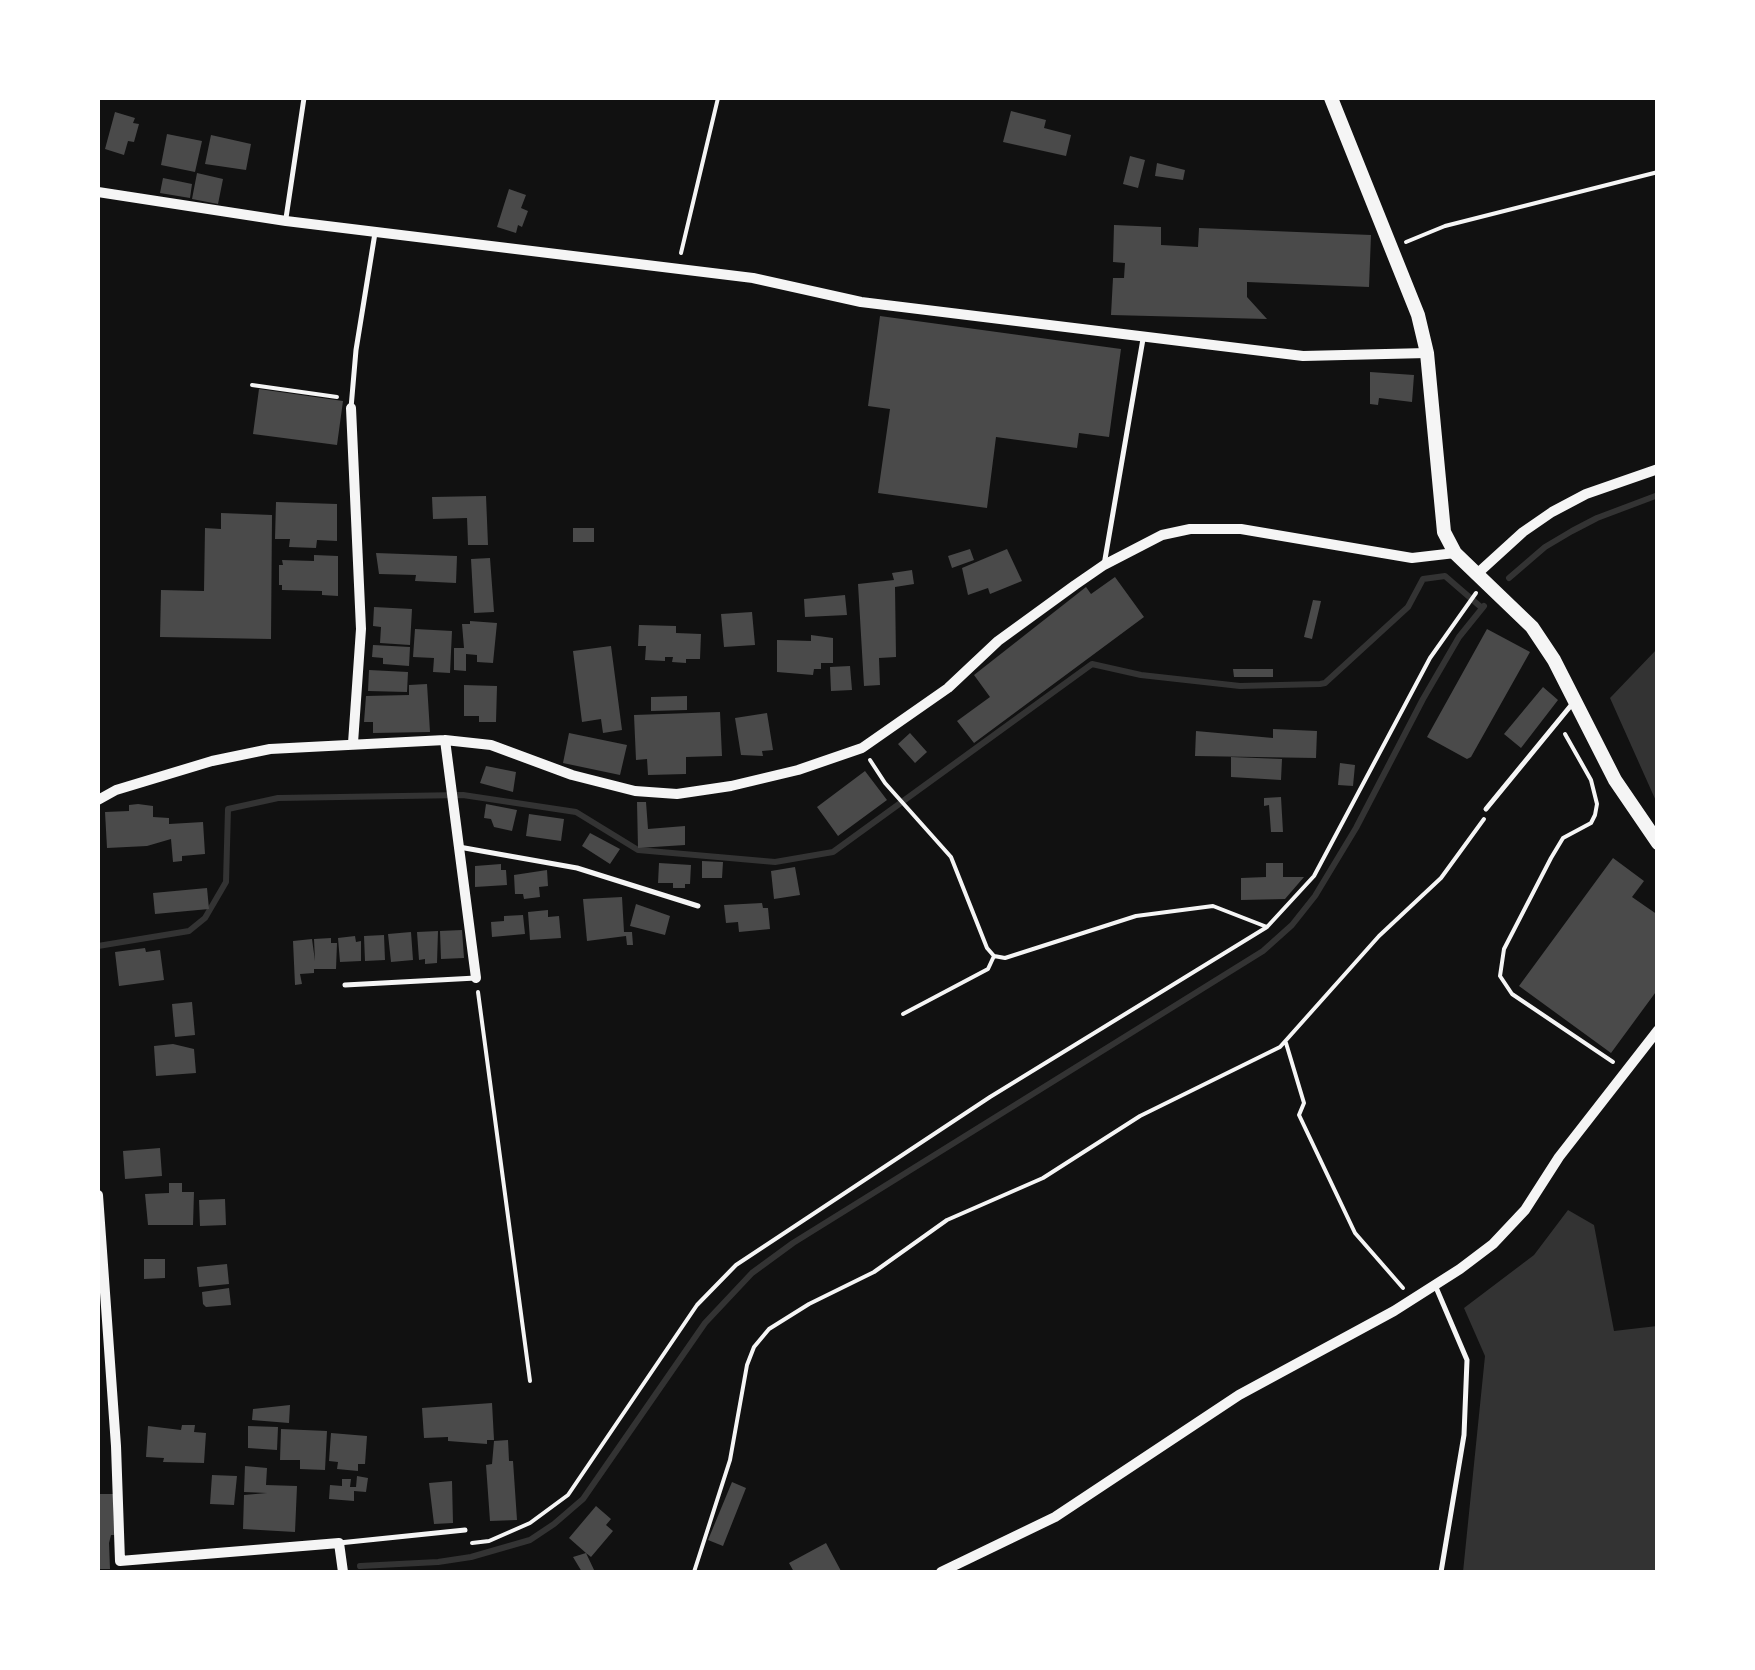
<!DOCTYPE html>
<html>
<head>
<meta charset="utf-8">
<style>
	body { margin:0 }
	#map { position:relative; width:1755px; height:1670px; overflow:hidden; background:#111; font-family:"Varela Round",sans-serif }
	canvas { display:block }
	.frame { position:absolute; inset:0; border:100px solid #fff; pointer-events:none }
</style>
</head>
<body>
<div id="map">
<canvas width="1755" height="1670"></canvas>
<div class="frame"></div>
</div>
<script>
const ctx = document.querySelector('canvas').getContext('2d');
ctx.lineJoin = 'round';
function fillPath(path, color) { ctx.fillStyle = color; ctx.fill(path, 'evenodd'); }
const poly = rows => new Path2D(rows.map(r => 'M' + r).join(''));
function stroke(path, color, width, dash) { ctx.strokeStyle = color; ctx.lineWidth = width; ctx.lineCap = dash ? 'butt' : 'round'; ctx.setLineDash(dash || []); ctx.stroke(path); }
fillPath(poly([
	[1657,649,1658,800,1656,801,1610,698],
	[1568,1210,1594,1225,1614,1331,1657,1326,1657,1572,1463,1572,1485,1356,1464,1308,1534,1255]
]), '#333');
stroke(poly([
	[1509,578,1545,547,1572,531,1597,518,1658,495],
	[98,946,189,931,205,918,226,882,228,809,278,798,463,795,576,812,638,850,775,862,833,852,1092,664,1141,675,1240,686,1320,684,1325,683,1408,607,1423,579,1445,576,1482,608],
	[360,1566,438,1562,471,1557,530,1540,554,1524,583,1499,705,1323,752,1273,793,1243,1263,951,1292,925,1315,896,1356,828,1423,699,1459,637,1484,606]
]), '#333', 6);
fillPath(poly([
	[1011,111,1046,120,1044,128,1071,135,1066,156,1003,142],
	[115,112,135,118,133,123,139,124,134,142,128,141,124,155,105,149],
	[167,134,202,141,195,172,161,165],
	[211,135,251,144,246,170,205,164],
	[1130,156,1145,160,1138,188,1123,184],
	[1157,163,1185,170,1183,180,1155,176],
	[197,173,223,179,218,204,192,199],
	[163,178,192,184,190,198,160,193],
	[509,189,526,195,521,208,528,211,522,227,518,225,516,233,497,227],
	[1114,225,1161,227,1161,245,1198,247,1199,228,1371,235,1369,287,1247,282,1247,297,1267,319,1111,315,1113,278,1124,278,1125,263,1113,262],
	[880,316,1121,349,1109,437,1079,433,1077,448,996,437,987,508,878,493,890,409,868,406],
	[1370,372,1414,375,1412,402,1379,398,1378,405,1370,404],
	[259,389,343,401,337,445,253,434],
	[486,496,488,545,468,545,467,518,433,519,432,497],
	[276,502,337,504,337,541,317,540,316,548,289,547,290,539,275,539],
	[221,513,272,515,271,639,160,637,161,590,204,591,205,528,221,529],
	[573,528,594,528,594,542,573,542],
	[970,549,974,560,952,568,948,556],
	[1007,549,1022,581,990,594,988,588,968,595,962,568],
	[376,553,457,556,456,583,415,581,416,575,379,574],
	[314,555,338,556,338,596,322,595,322,591,282,590,282,585,279,585,279,565,283,565,282,560,314,561],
	[490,558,494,612,474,613,471,559],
	[912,570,914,584,895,587,896,657,879,658,880,685,864,686,858,584,894,580,892,573],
	[1115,577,1144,617,974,743,957,721,990,697,974,675,1086,587,1091,594],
	[845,595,847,615,805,617,804,599],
	[1313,600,1321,601,1312,639,1304,637],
	[374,607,412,609,410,645,380,643,381,627,373,626],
	[752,612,755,645,724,647,721,614],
	[470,621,497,623,493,663,477,662,477,655,466,654,466,671,454,670,454,648,464,648,462,624,470,624],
	[639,625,676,626,676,633,701,634,700,659,686,659,686,663,672,662,673,657,665,657,665,661,645,660,646,646,638,646],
	[415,629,452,631,450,673,433,672,434,658,413,657],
	[1487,629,1530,652,1471,757,1467,759,1427,737],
	[811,635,833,638,833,663,821,663,821,669,814,669,813,675,777,672,777,640,811,641],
	[373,645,410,647,409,666,383,664,383,658,372,657],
	[611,646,622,730,603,733,601,719,582,722,573,651],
	[850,666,852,690,831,691,830,667],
	[1233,669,1273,669,1273,677,1234,677],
	[369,670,408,672,407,692,368,691],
	[427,684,430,732,373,733,373,722,364,722,366,696,409,695,409,685],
	[464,685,497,686,496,722,479,722,479,716,464,716],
	[1543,687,1558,700,1521,748,1504,734],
	[687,696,687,710,651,711,651,697],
	[720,712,722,756,686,757,686,774,648,775,647,759,636,760,634,715],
	[767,713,773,750,762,751,763,756,741,755,735,718],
	[1273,729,1317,731,1316,758,1195,756,1196,731,1273,738],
	[569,733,627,745,620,775,563,763],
	[910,733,927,752,915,763,898,744],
	[1231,757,1282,759,1281,780,1231,777],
	[1340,763,1355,765,1353,786,1338,785],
	[486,766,516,772,513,792,480,783],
	[865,771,887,800,838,836,817,807],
	[1281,797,1283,832,1271,832,1269,805,1264,806,1264,798],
	[637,802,646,802,648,829,685,826,685,845,638,848],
	[138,804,153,806,153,817,169,818,169,824,203,822,205,854,182,856,182,861,173,862,171,839,147,846,107,848,105,812,129,811,129,805],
	[486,804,517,810,512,831,494,827,491,819,484,818],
	[529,814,564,819,561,841,526,836],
	[590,833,620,849,610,864,582,846],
	[1613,858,1644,881,1632,897,1658,915,1658,989,1611,1053,1519,986],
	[702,861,723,862,722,878,702,878],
	[659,863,691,865,690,884,685,884,685,888,673,888,673,883,658,883],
	[1266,863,1283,863,1283,877,1304,877,1285,899,1241,900,1241,878,1266,877],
	[501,864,501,870,506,870,507,885,475,887,475,866],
	[795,867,800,895,774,899,771,871],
	[547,870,548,886,539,887,540,897,524,899,523,894,515,894,514,875],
	[207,888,209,909,155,914,153,893],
	[622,897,624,932,632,932,633,945,627,945,626,936,587,941,583,899],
	[762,903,763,908,768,908,770,929,739,932,738,922,726,923,724,905],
	[636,904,670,916,665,935,630,926],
	[548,910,548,917,559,916,561,938,530,940,528,912],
	[523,915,525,934,492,937,491,922,504,921,504,916],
	[462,930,464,958,441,959,440,931],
	[438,931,437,963,425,964,425,959,419,960,417,932],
	[411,932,413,960,391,962,388,934],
	[384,935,385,960,365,961,364,936],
	[355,936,356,942,361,941,361,961,340,962,338,938],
	[331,938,331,943,337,943,336,969,314,969,314,973,300,974,302,984,295,985,293,941,312,939,315,961,314,939],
	[145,948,146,952,160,950,164,980,119,986,115,952],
	[192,1002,195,1035,175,1037,172,1004],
	[173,1044,194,1049,196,1073,156,1076,154,1046],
	[160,1148,162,1176,125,1179,123,1151],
	[169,1183,182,1183,182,1192,194,1192,193,1225,148,1225,145,1194,169,1193],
	[225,1199,226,1225,200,1226,199,1200],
	[144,1259,165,1259,165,1278,144,1279],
	[227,1264,229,1284,199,1287,197,1267],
	[229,1288,231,1305,206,1307,203,1304,202,1292],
	[492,1403,494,1440,487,1440,487,1444,448,1441,448,1437,424,1438,422,1408],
	[290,1405,289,1423,252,1420,253,1409],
	[182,1425,195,1425,194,1432,206,1433,204,1463,163,1462,164,1458,146,1457,148,1426,181,1430],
	[248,1426,278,1427,277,1450,248,1448],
	[281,1429,327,1431,325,1470,300,1469,300,1460,280,1460],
	[331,1433,367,1436,365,1464,358,1464,358,1471,337,1469,338,1462,329,1461],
	[508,1440,509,1461,513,1461,517,1520,490,1521,486,1465,492,1464,494,1441],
	[245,1466,267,1468,266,1485,297,1486,295,1532,243,1529,244,1495,267,1493,244,1492],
	[212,1475,237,1476,234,1505,210,1504],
	[357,1476,368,1478,366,1492,354,1491,354,1501,329,1499,330,1485,342,1486,342,1479,351,1479,350,1487,356,1487],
	[452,1481,453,1523,434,1524,429,1483],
	[732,1482,746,1488,723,1546,708,1540],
	[98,1494,113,1494,114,1535,111,1535,109,1543,110,1569,98,1569],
	[596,1506,611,1519,606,1525,613,1531,591,1557,586,1553,595,1572,582,1572,573,1557,586,1553,569,1538],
	[826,1543,841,1571,794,1572,789,1563]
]), '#4a4a4a');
stroke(poly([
	[1406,242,1445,226,1658,172],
	[681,253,718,98],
	[252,385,337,397],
	[1565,734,1591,780,1597,804,1595,815,1591,823,1563,838,1551,858,1504,949,1500,976,1512,994,1613,1062],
	[870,760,885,783,951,857,987,948,994,956,1005,958,1136,916,1213,906,1267,927],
	[478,992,530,1381],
	[903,1014,988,969,994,956],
	[1286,1043,1304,1103,1299,1115,1355,1233,1403,1288],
	[472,1543,489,1541,530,1523,568,1495,697,1305,736,1265,990,1097,1267,927,1314,876,1430,658,1476,593],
	[694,1572,730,1460,747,1365,754,1347,769,1329,809,1304,874,1272,947,1220,1043,1178,1140,1116,1280,1047,1379,936,1441,878,1484,819]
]), '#f5f5f5', 4);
stroke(poly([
	[286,218,304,98],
	[351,408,356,350,375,233],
	[1104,565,1143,339],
	[1486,809,1573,703],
	[459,847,577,868,698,906],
	[345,985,476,978],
	[1435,1285,1467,1360,1464,1435,1441,1572],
	[339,1543,465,1530]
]), '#f5f5f5', 5);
stroke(poly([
	[98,192,286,221,753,278,861,302,1303,356,1427,353],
	[351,408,361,629,353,743],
	[1478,573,1523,532,1552,512,1586,494,1658,469],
	[445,740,476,978],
	[98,800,116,790,212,761,270,749,445,740,491,745,572,775,635,791,677,794,731,786,798,770,862,748,948,688,998,641,1075,585,1104,565,1162,535,1190,529,1241,529,1412,558,1455,553],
	[98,1195,116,1446,120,1561,339,1543,343,1572],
	[941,1572,1055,1517,1239,1395,1394,1311,1460,1269,1493,1244,1525,1210,1559,1157,1658,1030]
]), '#f5f5f5', 10);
stroke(poly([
	[1331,98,1418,315,1427,353,1444,532,1455,553,1532,627,1554,660,1615,780,1658,843]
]), '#f5f5f5', 14);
</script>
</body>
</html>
